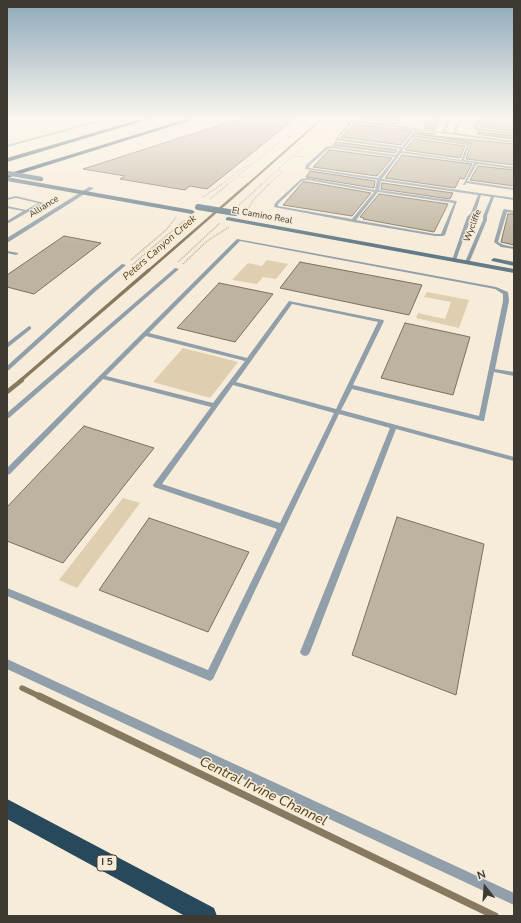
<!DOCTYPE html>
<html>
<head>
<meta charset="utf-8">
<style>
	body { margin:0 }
	#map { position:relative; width:521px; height:923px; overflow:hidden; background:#f7ecd9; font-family:"Nunito Sans",sans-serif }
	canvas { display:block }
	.frame { position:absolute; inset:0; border:8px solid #3e3a32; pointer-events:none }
	.north { position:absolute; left:465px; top:867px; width:40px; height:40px; -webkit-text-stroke:3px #f7ecd9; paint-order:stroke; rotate:343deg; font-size:11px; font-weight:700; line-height:16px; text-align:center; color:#3e3a32 }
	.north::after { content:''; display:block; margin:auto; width:14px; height:18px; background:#3e3a32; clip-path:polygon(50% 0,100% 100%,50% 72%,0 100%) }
</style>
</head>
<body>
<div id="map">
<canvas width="521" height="923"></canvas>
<div class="frame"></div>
<div class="north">N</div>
</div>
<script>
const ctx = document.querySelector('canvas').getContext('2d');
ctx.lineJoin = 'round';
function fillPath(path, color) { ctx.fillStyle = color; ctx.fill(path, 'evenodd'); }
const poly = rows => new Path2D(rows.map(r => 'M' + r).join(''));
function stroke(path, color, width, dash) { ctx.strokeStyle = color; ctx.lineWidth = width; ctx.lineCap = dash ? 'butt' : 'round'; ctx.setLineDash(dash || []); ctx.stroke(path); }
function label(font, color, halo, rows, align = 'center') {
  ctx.font = font + ' "Nunito Sans",sans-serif'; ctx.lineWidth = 3; ctx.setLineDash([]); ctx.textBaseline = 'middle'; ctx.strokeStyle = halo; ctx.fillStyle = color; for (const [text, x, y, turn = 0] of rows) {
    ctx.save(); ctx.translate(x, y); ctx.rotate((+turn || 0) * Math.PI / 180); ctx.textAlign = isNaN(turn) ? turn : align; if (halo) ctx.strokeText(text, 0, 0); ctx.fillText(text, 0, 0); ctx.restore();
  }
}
fillPath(poly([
	[267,260,288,264,276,279,263,277,257,284,232,280,248,263,262,266],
	[427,292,469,300,459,328,416,318,418,313,445,319,451,302,424,297],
	[183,348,238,362,210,398,153,382],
	[123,498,140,503,77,588,59,580]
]), '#dfceaf');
stroke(poly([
	[247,185,324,117]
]), '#877a60', 2);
stroke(poly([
	[148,271,248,184]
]), '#877a60', 2.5);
stroke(poly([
	[20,381,149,270]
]), '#877a60', 3.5);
stroke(poly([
	[7,392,22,380]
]), '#877a60', 4.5);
stroke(poly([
	[22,688,41,697]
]), '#877a60', 5.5);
stroke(poly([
	[39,696,495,916]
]), '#877a60', 7);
const building = poly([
	[245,117,297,117,207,189,190,186,185,190,120,179,125,176,83,169,245,117],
	[363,117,401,117,397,124,362,119,363,117],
	[427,117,439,117,436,130,424,128,427,117],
	[483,117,514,117,514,131,480,127,483,117],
	[355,124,412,131,401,145,341,137,355,124],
	[419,132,435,134,435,136,514,144,514,165,466,159,471,144,470,142,417,134,419,132],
	[478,132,514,136,514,139,477,134,478,132],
	[414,139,465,146,460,158,405,150,414,139],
	[336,142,397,150,395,153,333,145,336,142],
	[329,150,331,150,392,158,377,176,313,167,329,150],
	[402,155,472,164,464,179,460,178,455,188,385,178,402,155],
	[478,166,514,170,514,186,470,180,478,166],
	[310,171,375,181,374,188,306,177,310,171],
	[303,182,308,182,371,193,352,216,283,205,303,182],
	[382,183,453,193,450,199,381,189,382,183],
	[379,194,448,204,434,232,363,219,364,218,360,217,379,194],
	[508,214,514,214,514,245,501,242,508,214],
	[64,236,101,243,34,294,7,287,7,275,64,236],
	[300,262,422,285,409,315,280,288,300,262],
	[219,283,273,294,235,342,177,328,219,283],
	[405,323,470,337,453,395,381,378,405,323],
	[84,426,154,448,63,563,7,541,7,507,84,426],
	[397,517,484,544,456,695,352,655,397,517],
	[149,518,249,552,208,632,99,590,149,518]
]);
fillPath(building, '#bdb3a0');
stroke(building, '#7a705f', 1);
stroke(poly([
	[295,156,305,157],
	[221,185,244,167,249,165],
	[227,185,310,117],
	[261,185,336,117],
	[268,185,281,173,279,170]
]), '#b8b0a0', 1, [1, 1]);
stroke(poly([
	[203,197,222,184],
	[210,199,228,184],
	[239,205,262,184],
	[246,213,253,200,269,184],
	[131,260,167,229,176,217],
	[178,262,220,223],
	[183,264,207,241,229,227],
	[132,265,185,220]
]), '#b8b0a0', 1.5, [1, 1]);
fillPath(poly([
	[111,117,116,117,7,147,7,145,111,117],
	[449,117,452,117,445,132,453,133,460,117,463,117,456,133,514,141,514,143,418,130,415,135,470,143,464,160,514,167,514,169,477,164,467,181,514,188,514,190,466,183,465,185,463,185,474,163,401,153,382,179,514,198,514,200,494,197,487,216,487,220,469,263,465,262,483,220,483,216,491,197,481,195,475,214,471,218,456,260,454,261,452,260,467,217,471,213,478,195,381,181,379,190,457,201,445,235,443,236,435,236,353,222,274,207,275,203,301,179,308,178,375,190,377,180,305,169,306,165,326,147,331,146,396,155,398,151,401,149,335,140,349,122,356,118,358,119,357,120,442,132,449,117],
	[354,122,355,122,415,130,402,147,338,138,351,124,354,122],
	[413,137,467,145,461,160,402,151,413,137],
	[331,148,395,157,378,178,309,168,309,166,328,149,331,148],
	[308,180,374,192,352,219,278,206,278,204,302,181,308,180],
	[378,192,454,203,441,234,435,234,356,220,378,192],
	[479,117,482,117,477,128,514,133,514,135,475,130,473,128,479,117],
	[16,196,44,203,7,224,7,221,23,211,7,208,7,206,26,210,38,203,16,198,7,200,7,198,16,196],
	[505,209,514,211,514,213,507,212,498,242,504,245,514,247,514,249,501,247,494,242,503,210,505,209],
	[237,239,496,287,508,292,509,301,495,369,514,372,514,376,494,372,484,421,482,421,352,389,341,410,514,457,514,461,396,429,310,652,308,655,305,656,302,655,300,652,390,428,339,414,213,679,210,681,7,596,7,588,208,670,277,529,154,487,153,485,211,407,103,379,10,474,7,475,7,468,237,239],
	[240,241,495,289,503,294,503,301,479,416,353,385,384,321,383,320,289,301,247,358,149,333,240,241],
	[292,304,378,322,336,409,236,382,292,304],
	[146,336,245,361,213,403,106,376,146,336],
	[233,385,334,413,280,523,162,484,233,385],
	[7,251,18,253,18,254,16,255,7,253,7,251],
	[122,264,126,265,97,290,9,370,7,371,7,366,93,288,122,264],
	[175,268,179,269,9,418,7,418,7,413,175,268],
	[29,326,31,327,31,329,7,348,7,343,29,326],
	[7,659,514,893,514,905,7,669,7,659]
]), '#909fa9');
fillPath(poly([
	[89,187,94,188,7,243,7,238,89,187]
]), '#909fa9');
fillPath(poly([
	[7,177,192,210,195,212,192,214,7,181,7,177],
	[228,217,514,269,514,273,226,220,226,218,228,217],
	[494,258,514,262,514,266,492,261,491,260,494,258]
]), '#637a88');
fillPath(poly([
	[148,117,156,117,7,162,7,158,148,117],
	[193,117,201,117,7,178,7,174,193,117],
	[7,799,214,908,217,916,185,916,7,819,7,799]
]), '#28485b');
stroke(poly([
	[7,173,41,179]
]), '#637a88', 4.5);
stroke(poly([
	[198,207,235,213]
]), '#637a88', 6);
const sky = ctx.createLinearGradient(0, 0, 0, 246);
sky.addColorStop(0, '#8da8ba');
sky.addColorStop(0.48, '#fbf6ee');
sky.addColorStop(1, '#fbf6ee00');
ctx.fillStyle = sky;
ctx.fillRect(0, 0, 521, 246);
label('9px', '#3e3a32', '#f7ecd9', [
	["Alliance",44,207,-32],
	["El Camino Real",262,216,10],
	["Wycliffe",473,226,-69]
]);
label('italic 10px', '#513d13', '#f7ecd9', [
	["Peters Canyon Creek",160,248,-41]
]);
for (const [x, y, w] of [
	[107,863,20]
]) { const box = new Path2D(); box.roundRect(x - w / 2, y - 8, w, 16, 3); ctx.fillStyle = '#f7ecd9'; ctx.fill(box); stroke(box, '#3e3a32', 1); }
label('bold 10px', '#3e3a32', null, [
	["I 5",107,863]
]);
label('italic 14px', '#513d13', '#f7ecd9', [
	["Central Irvine Channel",263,792,26]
]);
</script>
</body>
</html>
